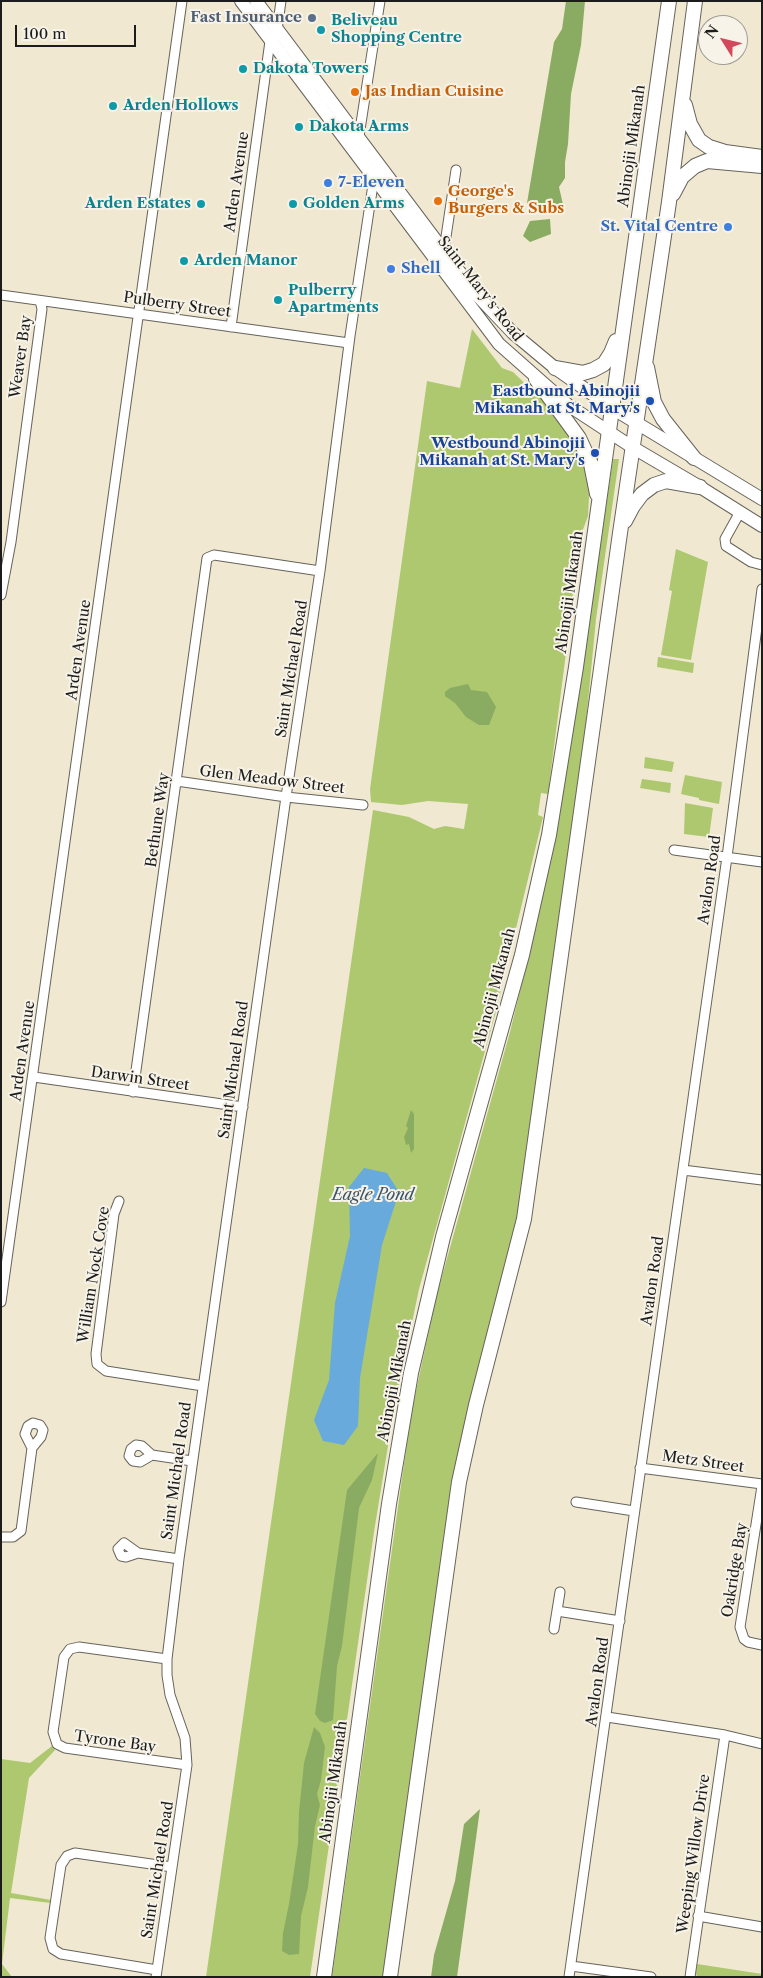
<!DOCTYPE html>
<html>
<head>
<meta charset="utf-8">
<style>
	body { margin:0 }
	#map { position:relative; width:763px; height:1978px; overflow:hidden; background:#f0e8d0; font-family:"Libre Caslon Text",serif }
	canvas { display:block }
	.frame { position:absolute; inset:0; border:2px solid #1c1c1c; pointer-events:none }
	.north { position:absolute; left:698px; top:15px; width:50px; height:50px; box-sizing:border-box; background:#f7f3e8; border:1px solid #9f9d96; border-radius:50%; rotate:306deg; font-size:14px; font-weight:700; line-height:20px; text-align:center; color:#1c1c1c }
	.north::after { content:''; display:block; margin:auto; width:18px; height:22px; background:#d1495b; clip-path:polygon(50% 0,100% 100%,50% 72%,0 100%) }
	.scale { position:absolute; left:15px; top:25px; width:121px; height:22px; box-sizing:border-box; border:2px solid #1c1c1c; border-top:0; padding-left:6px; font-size:15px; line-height:18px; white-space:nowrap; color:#1c1c1c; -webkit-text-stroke:4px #f7f3e8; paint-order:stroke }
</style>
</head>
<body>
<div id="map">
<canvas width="763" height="1978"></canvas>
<div class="frame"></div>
<div class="north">N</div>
<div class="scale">100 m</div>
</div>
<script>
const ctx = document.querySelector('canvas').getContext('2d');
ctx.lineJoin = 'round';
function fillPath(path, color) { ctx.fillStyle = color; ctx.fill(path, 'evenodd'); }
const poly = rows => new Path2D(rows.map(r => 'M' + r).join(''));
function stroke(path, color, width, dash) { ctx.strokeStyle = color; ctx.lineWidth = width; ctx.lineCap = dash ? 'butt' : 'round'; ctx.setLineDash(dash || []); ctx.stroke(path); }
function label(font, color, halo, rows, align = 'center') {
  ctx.font = font + ' "Libre Caslon Text",serif'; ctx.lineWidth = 4; ctx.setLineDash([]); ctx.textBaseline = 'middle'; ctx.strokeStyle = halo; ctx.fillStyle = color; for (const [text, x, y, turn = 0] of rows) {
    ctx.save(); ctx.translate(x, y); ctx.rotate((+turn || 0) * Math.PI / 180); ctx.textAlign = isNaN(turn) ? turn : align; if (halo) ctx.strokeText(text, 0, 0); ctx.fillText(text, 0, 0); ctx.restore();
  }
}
fillPath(poly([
	[472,329,502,368,513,372,565,422,590,476,588,516,581,535,548,794,541,793,538,815,543,817,495,1015,419,1289,394,1409,374,1532,310,1977,206,1977,373,810,409,817,434,829,445,826,464,829,468,804,428,801,402,805,371,802,370,789,427,381,460,388],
	[613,459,619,459,596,619,579,795,520,1217,473,1398,386,1977,332,1977,411,1414,436,1298,510,1032,534,934,558,823,576,712],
	[676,549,708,562,691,660,661,655,672,591,669,590],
	[658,657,694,663,693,673,657,667],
	[645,757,674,762,672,772,644,768],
	[685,775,722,782,719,804,699,800,699,798,681,794],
	[642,779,671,783,670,793,640,788],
	[685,803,713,808,709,837,684,834],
	[52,1746,55,1750,29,1778,11,1893,51,1900,51,1903,10,1898,2,1964,12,1977,1,1977,1,1759,30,1763],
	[697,1964,762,1974,762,1977,697,1977,696,1973]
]), '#adc86f');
fillPath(poly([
	[566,1,585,1,581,45,571,94,568,144,565,162,565,178,559,187,564,209,555,207,541,213,527,203,554,42,562,29],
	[550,219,551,234,530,242,523,236,530,221],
	[468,684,471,690,487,692,496,707,489,725,479,725,466,717,455,703,445,696,445,692,450,688],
	[411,1110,414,1114,414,1149,411,1153,409,1144,406,1145,404,1137,408,1128,406,1126],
	[378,1453,372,1480,359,1508,342,1646,337,1666,333,1720,325,1723,320,1721,315,1714,347,1490],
	[314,1727,320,1733,325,1747,321,1780,317,1794,320,1805,315,1826,308,1887,301,1916,299,1954,289,1955,282,1951,283,1933,289,1904,298,1844,299,1812,304,1763],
	[480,1809,457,1977,431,1977,434,1955,455,1881,464,1824]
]), '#8aac62');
fillPath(poly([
	[364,1168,387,1173,399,1192,382,1245,360,1378,358,1426,344,1445,323,1441,314,1420,329,1380,335,1303,350,1236,349,1187]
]), '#68aadc');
const minor = poly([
	[357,138,359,136,380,1],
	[441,253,444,250,456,170],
	[1,295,349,343],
	[231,327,270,41,277,30,281,1],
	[740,512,725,539,726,546,751,562,762,565],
	[1,595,11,542,42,309,40,301],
	[177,781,286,797,363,805],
	[674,850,762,862],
	[34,1077,243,1107],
	[133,1092,207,558,214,555,320,571],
	[683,1170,762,1180],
	[119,1201,114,1214,96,1354,97,1364,106,1371,203,1386],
	[1,1302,182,1],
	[152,1455,140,1462,133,1461,129,1456,131,1449,136,1445,142,1446,152,1455,192,1461],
	[640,1468,762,1484],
	[762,1486,740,1627,744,1639,748,1642,762,1645],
	[576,1502,634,1511],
	[1,1537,13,1537,21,1531,32,1448,25,1434,28,1426,33,1423,40,1425,43,1430,41,1437,32,1448],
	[138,1553,126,1557,121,1556,118,1549,124,1543,138,1553,179,1559],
	[557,1611,620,1621],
	[554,1629,560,1592],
	[167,1659,79,1647,70,1649,64,1657,53,1732,57,1744,65,1748,187,1765],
	[607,1717,725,1735,762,1744],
	[698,1916,762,1927],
	[571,1966,651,1977],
	[157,1970,61,1954,53,1949,50,1938,61,1865,67,1856,75,1853,172,1867],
	[156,1977,187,1765,185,1738,170,1695,167,1675,167,1659,179,1559,286,797,320,571,350,336,374,178,376,176],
	[569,1977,727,857,762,589],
	[690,1977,725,1735]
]);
const secondary = poly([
	[241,1,499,344,568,405,632,447,700,487,762,526],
	[256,1,477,295,513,333,555,368,612,408,762,499]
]);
const primary = poly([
	[685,105,690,124,699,140,709,147,725,152,762,157],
	[673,194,682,177,695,166,707,161,762,166],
	[647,367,654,402,663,419,694,458],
	[555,368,583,373,593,370,604,364,611,353,616,341],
	[536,379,579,438,591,464,597,494],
	[625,521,633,506,642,494,654,485,666,481,700,487],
	[324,1977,389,1504,411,1373,443,1237,522,955,549,835,576,667,669,1],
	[390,1977,459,1482,476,1405,524,1219,620,533,669,202,695,1]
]);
stroke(minor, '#66635b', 11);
stroke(secondary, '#66635b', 14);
stroke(primary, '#66635b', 16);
stroke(minor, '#fff', 9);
stroke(secondary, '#fff', 12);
stroke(primary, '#fff', 14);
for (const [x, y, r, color] of [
	[312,18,5,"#5c6f8a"],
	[321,30,5,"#0f9aa8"],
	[243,69,5,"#0f9aa8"],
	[355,92,5,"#e8710a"],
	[113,106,5,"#0f9aa8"],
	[299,127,5,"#0f9aa8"],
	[328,183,5,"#3f7fe0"],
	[438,201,5,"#e8710a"],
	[201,204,5,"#0f9aa8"],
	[293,204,5,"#0f9aa8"],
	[728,227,5,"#3f7fe0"],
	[184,261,5,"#0f9aa8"],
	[391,269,5,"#3f7fe0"],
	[278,300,5,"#0f9aa8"],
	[650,401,5,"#1a4fb4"],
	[595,453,5,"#1a4fb4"]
]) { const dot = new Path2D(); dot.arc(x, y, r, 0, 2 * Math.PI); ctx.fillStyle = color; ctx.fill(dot); stroke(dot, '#f7f3e8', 2); }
label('bold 15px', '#4e5e75', '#f7f3e8', [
	["Fast Insurance",302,18]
], 'right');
label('bold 15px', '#0d838f', '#f7f3e8', [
	["Beliveau",331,21],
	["Shopping Centre",331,38],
	["Dakota Towers",253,69],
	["Arden Hollows",123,106],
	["Dakota Arms",309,127],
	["Arden Estates",191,204,"right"],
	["Golden Arms",303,204],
	["Arden Manor",194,261],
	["Pulberry",288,291],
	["Apartments",288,308]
], 'left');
label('bold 15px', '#c56008', '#f7f3e8', [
	["Jas Indian Cuisine",365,92],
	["George's",448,192],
	["Burgers & Subs",448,209]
], 'left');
label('15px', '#1c1c1c', '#f7f3e8', [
	["Abinojii Mikanah",632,146,-82],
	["Arden Avenue",237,182,-82],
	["Saint Mary’s Road",480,289,52],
	["Pulberry Street",177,305,8],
	["Weaver Bay",21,357,-82],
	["Abinojii Mikanah",570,592,-82],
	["Arden Avenue",79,650,-82],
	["Saint Michael Road",292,669,-81],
	["Glen Meadow Street",272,780,7],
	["Bethune Way",158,820,-82],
	["Avalon Road",710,880,-82],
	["Abinojii Mikanah",495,988,-75],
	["Arden Avenue",23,1051,-82],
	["Saint Michael Road",234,1070,-82],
	["Darwin Street",140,1079,8],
	["William Nock Cove",94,1275,-81],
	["Avalon Road",653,1281,-82],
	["Abinojii Mikanah",395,1381,-79],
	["Metz Street",703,1462,8],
	["Saint Michael Road",177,1471,-82],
	["Oakridge Bay",735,1570,-81],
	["Avalon Road",598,1682,-82],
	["Tyrone Bay",115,1742,8],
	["Abinojii Mikanah",334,1782,-82],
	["Weeping Willow Drive",694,1854,-82],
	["Saint Michael Road",158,1870,-81]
]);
label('bold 15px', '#366cbe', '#f7f3e8', [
	["7-Eleven",338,183],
	["St. Vital Centre",718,227,"right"],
	["Shell",401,269]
], 'left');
label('bold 15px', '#164399', '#f7f3e8', [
	["Eastbound Abinojii",640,392],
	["Mikanah at St. Mary's",640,409],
	["Westbound Abinojii",585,444],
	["Mikanah at St. Mary's",585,461]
], 'right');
label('italic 16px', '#3a5569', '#f7f3e8', [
	["Eagle Pond",373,1195]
]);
</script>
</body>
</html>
